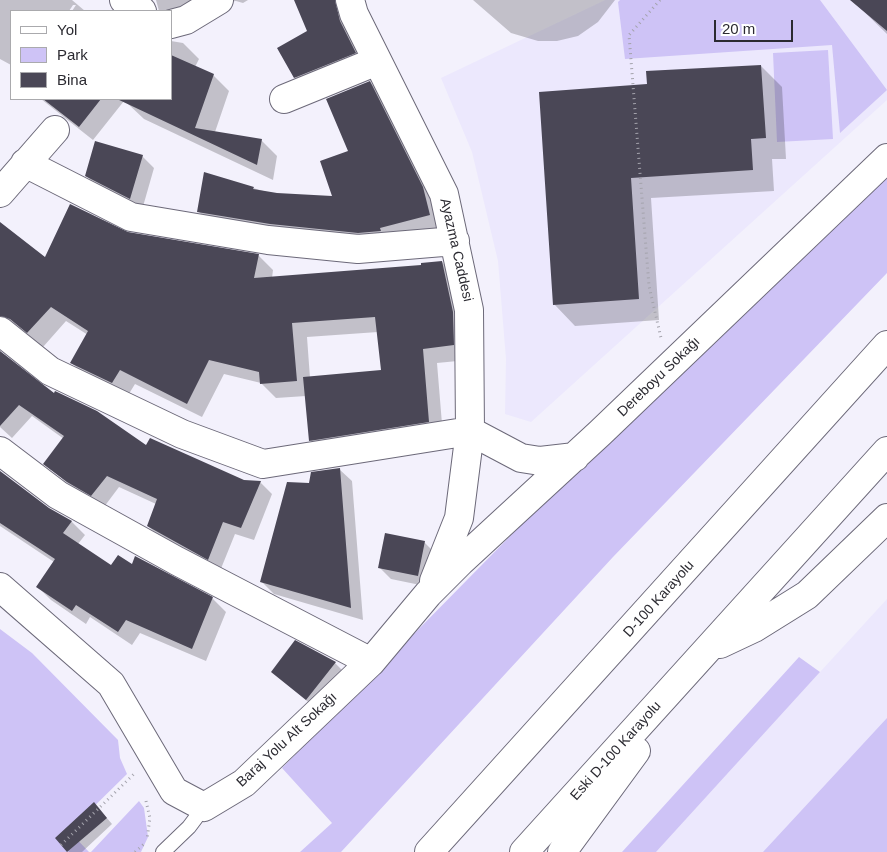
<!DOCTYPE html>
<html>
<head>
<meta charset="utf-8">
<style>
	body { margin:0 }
	#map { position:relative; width:887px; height:852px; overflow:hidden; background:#f3f1fc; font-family:Arial,sans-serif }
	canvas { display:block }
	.legend { position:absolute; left:10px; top:10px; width:162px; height:90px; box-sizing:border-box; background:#fff; border:1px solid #aaaaad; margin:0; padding:6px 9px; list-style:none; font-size:15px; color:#2b2a31 }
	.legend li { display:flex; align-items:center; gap:10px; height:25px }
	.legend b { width:25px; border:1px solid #aaaaad }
	.scale { position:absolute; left:714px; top:20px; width:79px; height:22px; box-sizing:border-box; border:2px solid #2b2a31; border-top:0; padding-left:6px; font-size:15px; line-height:18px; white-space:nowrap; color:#2b2a31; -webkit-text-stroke:4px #fff; paint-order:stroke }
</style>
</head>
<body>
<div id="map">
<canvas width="887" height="852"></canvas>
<ul class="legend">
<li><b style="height:6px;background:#fff"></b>Yol</li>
<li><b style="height:14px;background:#cec3f6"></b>Park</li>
<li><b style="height:14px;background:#4a4756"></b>Bina</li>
</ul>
<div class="scale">20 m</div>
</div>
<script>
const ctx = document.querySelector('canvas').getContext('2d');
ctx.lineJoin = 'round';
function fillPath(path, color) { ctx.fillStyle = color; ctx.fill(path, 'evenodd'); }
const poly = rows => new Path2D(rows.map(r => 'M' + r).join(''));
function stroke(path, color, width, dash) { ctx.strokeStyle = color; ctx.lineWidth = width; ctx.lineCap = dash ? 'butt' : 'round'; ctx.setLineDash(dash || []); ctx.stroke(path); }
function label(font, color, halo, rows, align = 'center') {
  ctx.font = font + ' Arial,sans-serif'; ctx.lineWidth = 5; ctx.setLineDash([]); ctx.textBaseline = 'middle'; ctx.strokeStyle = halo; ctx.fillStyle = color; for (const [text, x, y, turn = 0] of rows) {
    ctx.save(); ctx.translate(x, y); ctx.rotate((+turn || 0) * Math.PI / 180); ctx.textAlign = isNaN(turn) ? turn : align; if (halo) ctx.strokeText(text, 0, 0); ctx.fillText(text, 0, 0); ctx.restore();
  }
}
fillPath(poly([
	[605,0,887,0,887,100,531,422,505,414,506,359,498,261,472,152,441,78],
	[887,599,887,852,656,852,820,672]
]), '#ece8fd');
fillPath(poly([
	[620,0,820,0,887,90,840,133,832,45,625,59,618,2],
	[828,50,833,139,777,142,773,53],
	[887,172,887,273,613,557,341,852,300,852,332,823,282,768,590,455],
	[0,629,32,653,118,740,120,758,127,774,69,831,89,852,0,852],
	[799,657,820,672,656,852,622,852],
	[887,718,887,852,763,852],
	[139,801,144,808,148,837,141,852,91,852]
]), '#cec3f6');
fillPath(poly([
	[0,0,72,0,85,11,72,11,76,5,73,5,69,11,11,11,11,65,0,59],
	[156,0,248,0,243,3,236,1,171,11,159,11],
	[295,0,355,0,373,71,313,95,295,77,309,31],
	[473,0,615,0,598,22,578,36,557,41,538,41,511,33],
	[857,0,887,0,887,34,855,3],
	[171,41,183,43,199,59,195,67,213,75,229,91,215,132,261,140,277,156,273,180,144,119,127,103,129,99,171,99],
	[761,66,782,87,786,159,772,159,774,191,651,198,659,320,575,326,554,304,648,85],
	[370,82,384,97,437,203,444,229,393,242,213,226,199,212,253,188,277,195,334,198],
	[41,99,122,99,124,101,93,140],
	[142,156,154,168,142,210,99,188,86,176],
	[0,224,45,259,128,234,259,256,273,270,272,278,422,267,442,262,457,277,468,360,437,363,443,436,324,455,310,440,306,396,276,398,261,383,224,374,202,417,135,384,127,397,87,378,72,363,88,335,66,321,43,347,19,330,0,328],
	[378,332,382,371,310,378,307,337],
	[0,359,54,395,147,447,243,481,260,482,272,494,254,540,235,534,220,571,160,538,148,526,156,504,119,487,104,507,80,494,45,464,64,439,32,416,12,438,0,427],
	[339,469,352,481,363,620,274,594,261,581,310,484,310,478],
	[0,472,48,509,72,522,85,535,78,544,112,567,132,566,212,598,226,612,206,661,140,633,132,645,90,617,86,624,51,600,38,587,54,562,0,526],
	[424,542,436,554,430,587,391,579,379,567],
	[335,663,347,675,319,711,272,672],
	[100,810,112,824,82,852,69,852,57,839]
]), '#0003');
fillPath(poly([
	[294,0,335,0,340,21,356,53,294,78,277,48,307,31],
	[850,0,887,0,887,31],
	[171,55,214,74,195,128,262,139,257,165,117,99,171,99],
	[761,65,766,138,751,139,753,170,631,178,639,299,553,305,539,92,647,84,646,71],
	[370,81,423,187,430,215,380,228,381,231,358,233,270,224,197,212,204,172,254,187,253,189,277,193,332,196,320,161,348,151,326,99],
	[43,99,101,99,79,127],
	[95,141,143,155,130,199,85,176],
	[70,204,128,232,259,254,254,278,421,265,421,263,442,261,453,312,454,345,423,349,429,422,309,441,303,377,381,370,375,317,292,323,297,381,260,384,259,372,209,360,187,404,120,370,112,383,70,363,88,331,51,307,27,333,10,319,0,316,0,222,45,257],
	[0,351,54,393,55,391,97,411,146,445,150,438,244,480,261,481,241,528,223,522,208,560,147,526,157,499,107,476,91,496,67,482,43,464,64,436,19,405,0,426],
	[340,468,351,608,260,582,287,482,309,483,311,472],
	[0,471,49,508,72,521,63,533,111,565,118,555,132,564,135,556,213,597,192,649,126,620,118,632,76,605,72,611,36,587,55,559,0,523],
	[385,533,425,541,418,576,378,568],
	[295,640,336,662,306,700,271,672],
	[94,802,107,818,67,852,55,838]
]), '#4a4756');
const lane = poly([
	[163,852,189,827,204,807]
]);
const street = poly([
	[124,0,142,11],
	[350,0,354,14,444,194,469,310,470,431,459,518,434,581],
	[171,24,186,20,219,0],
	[284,99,377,61],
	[25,163,131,217,268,240,358,249,455,241],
	[0,193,55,130],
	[0,331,50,371,182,434,263,464,470,431,521,458,540,461,575,457],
	[0,451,58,495,177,561,371,662],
	[0,587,111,684,174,791,204,807,244,783,371,662,428,594,460,562,600,433,887,158]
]);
const highway = poly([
	[720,644,754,628,807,595,887,518],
	[429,852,887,345],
	[524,852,887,451],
	[562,852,636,751]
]);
stroke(lane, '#6c6979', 16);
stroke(street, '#6c6979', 30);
stroke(highway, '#6c6979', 30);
stroke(poly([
	[660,0,629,35,649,286,661,338],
	[146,801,150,818,147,839],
	[61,845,134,774],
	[135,852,144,844]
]), '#a4a3ac', 3, [1, 4]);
stroke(lane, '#fff', 14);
stroke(street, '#fff', 28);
stroke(highway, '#fff', 28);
label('14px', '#2b2a31', '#fff', [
	["Ayazma Caddesi",456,250,77],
	["Dereboyu Sokağı",659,377,-44],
	["D-100 Karayolu",659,599,-48],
	["Baraj Yolu Alt Sokağı",287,740,-43],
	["Eski D-100 Karayolu",616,751,-48]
]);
</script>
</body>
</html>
